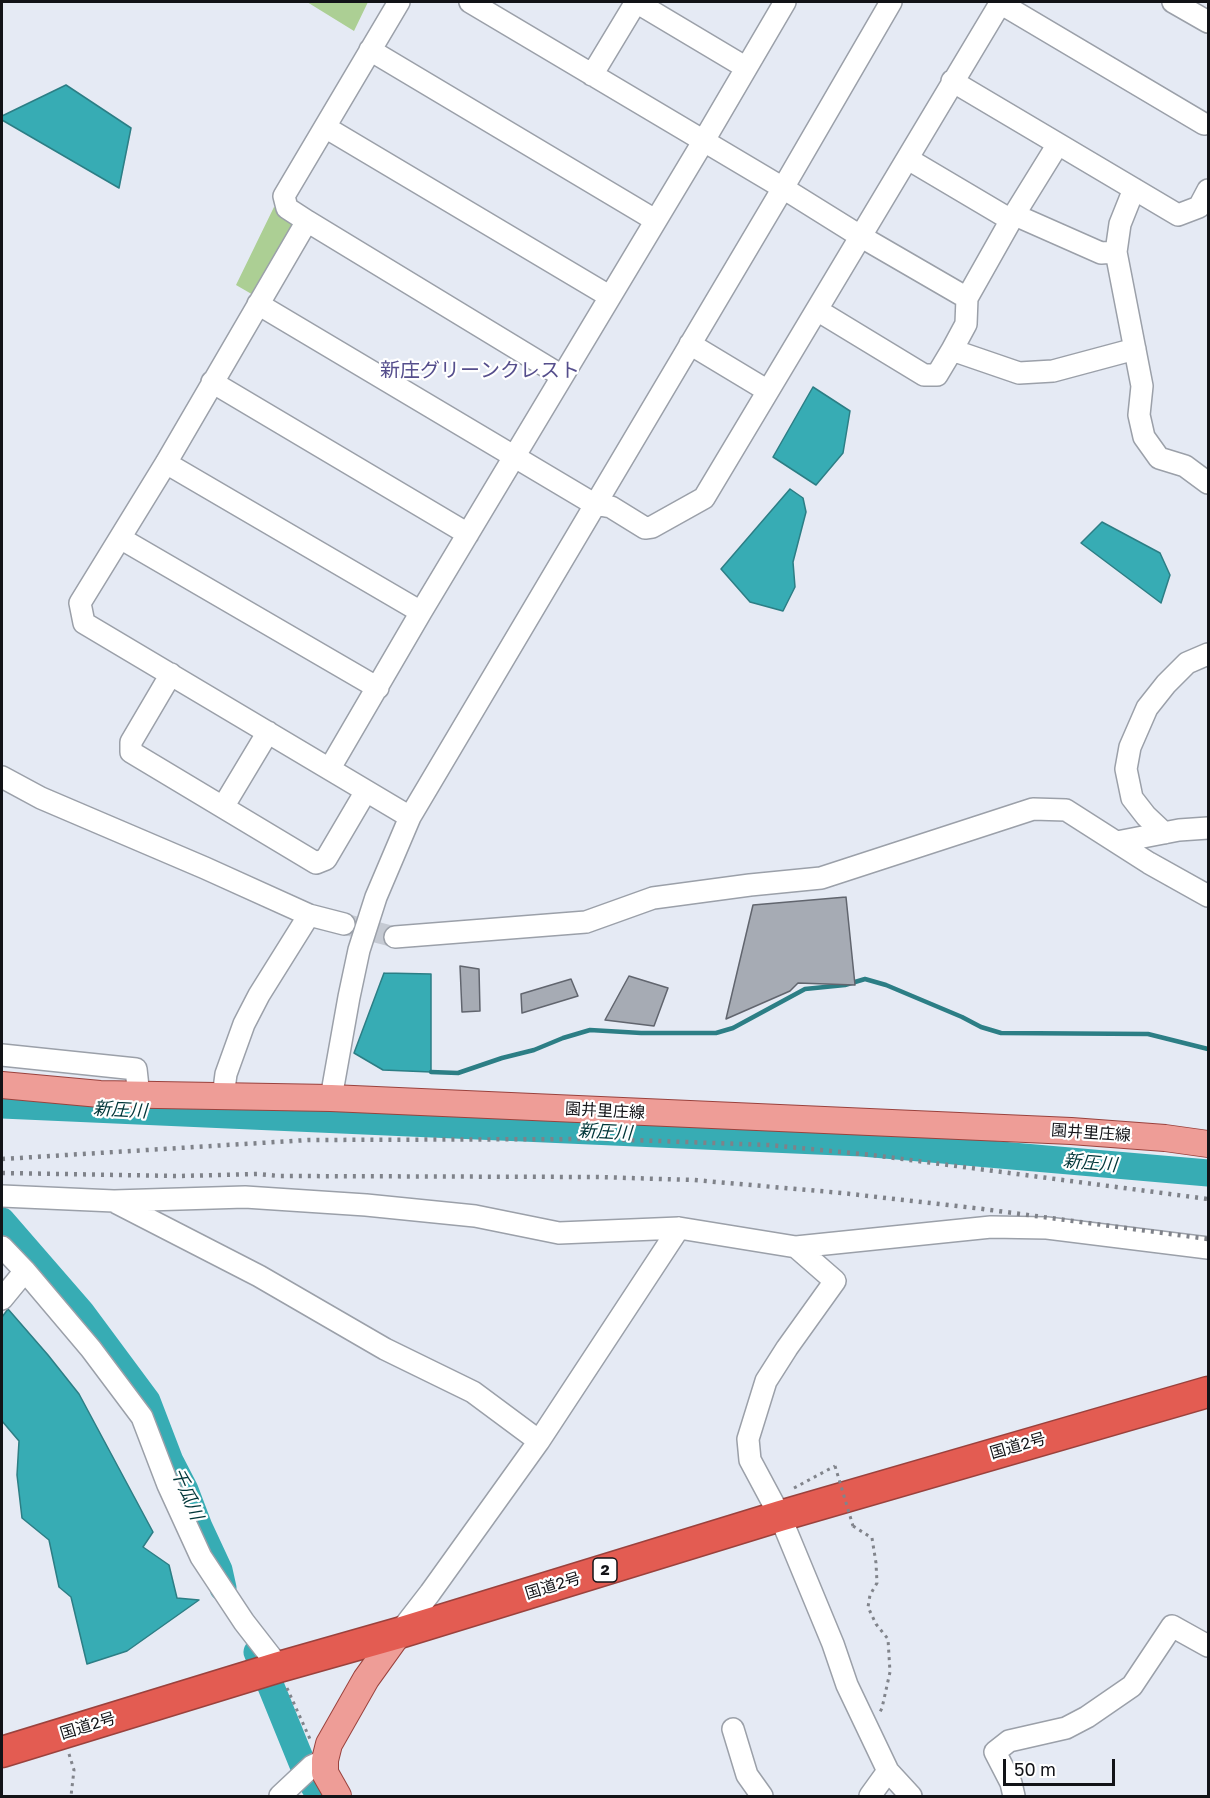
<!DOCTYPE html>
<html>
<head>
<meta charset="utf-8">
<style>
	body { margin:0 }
	#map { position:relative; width:1210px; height:1798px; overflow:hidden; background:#e5eaf4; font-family:"Golos Text",sans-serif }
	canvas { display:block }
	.frame { position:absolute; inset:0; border:3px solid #121317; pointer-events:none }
	.scale { position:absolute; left:1003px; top:1759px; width:112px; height:27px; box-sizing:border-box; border:3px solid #121317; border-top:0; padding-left:8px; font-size:18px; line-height:21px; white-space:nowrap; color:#121317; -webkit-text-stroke:4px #fff; paint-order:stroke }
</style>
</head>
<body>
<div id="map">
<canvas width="1210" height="1798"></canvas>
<div class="frame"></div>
<div class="scale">50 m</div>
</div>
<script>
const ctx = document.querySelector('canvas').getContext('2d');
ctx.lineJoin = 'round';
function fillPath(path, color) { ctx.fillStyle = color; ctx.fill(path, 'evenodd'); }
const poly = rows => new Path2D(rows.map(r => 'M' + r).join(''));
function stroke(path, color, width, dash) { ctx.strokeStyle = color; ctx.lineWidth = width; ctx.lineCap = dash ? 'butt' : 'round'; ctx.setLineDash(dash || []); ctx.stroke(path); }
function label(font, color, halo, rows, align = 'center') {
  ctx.font = font + ' "Golos Text","Noto Sans JP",sans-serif'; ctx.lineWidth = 4.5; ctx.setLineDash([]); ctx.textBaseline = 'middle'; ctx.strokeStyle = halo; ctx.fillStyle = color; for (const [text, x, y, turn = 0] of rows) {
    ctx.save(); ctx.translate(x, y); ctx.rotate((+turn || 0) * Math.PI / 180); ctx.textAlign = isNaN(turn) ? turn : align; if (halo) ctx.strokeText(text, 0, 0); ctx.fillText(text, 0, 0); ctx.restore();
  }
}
fillPath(poly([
	[307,2,368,2,354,31],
	[274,207,296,220,255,296,236,285]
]), '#accf94');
const water = poly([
	[66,85,131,128,119,188,2,120,2,116,66,85],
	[813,387,850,411,843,453,816,485,773,457,813,387],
	[790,489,803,498,806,512,793,562,795,587,783,611,750,602,721,569,790,489],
	[1102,522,1160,553,1170,575,1161,603,1081,543,1102,522],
	[384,973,431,974,431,1072,383,1070,354,1053,384,973],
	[8,1309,48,1355,79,1394,153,1532,143,1547,169,1565,177,1598,199,1600,127,1651,87,1664,71,1597,59,1587,49,1540,22,1518,17,1475,19,1441,2,1421,2,1317,8,1309]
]);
fillPath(water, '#37acb4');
stroke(water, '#2c7e85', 1.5);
stroke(poly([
	[431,1072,458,1073,502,1058,534,1050,563,1038,590,1030,641,1033,716,1033,733,1028,805,989,845,985,865,979,886,985,962,1017,981,1027,1001,1033,1148,1034,1208,1049]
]), '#2c7e85', 4.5);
stroke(poly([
	[2,1105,862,1143,1208,1173],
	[2,1221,81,1312,147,1401,170,1461,185,1490,199,1527,219,1570,223,1588],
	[257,1652,307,1775,320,1796]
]), '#37acb4', 27);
const building = poly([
	[846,897,855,985,798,983,790,991,726,1019,753,905,846,897],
	[460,966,479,969,480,1011,462,1012,460,966],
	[629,976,668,988,654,1026,605,1020,629,976],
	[571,979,578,996,522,1013,521,994,571,979]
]);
fillPath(building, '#a6abb4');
stroke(building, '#61656e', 1.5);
stroke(poly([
	[344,924,395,937]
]), '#c5cad3', 21, [21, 10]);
const minor = poly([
	[399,2,284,196,287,208,307,221,166,463,80,603,84,623,410,817],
	[470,2,783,188,860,236,967,298,1011,220,1058,144],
	[1173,2,1208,22],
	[1000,3,1204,124],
	[370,50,655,220],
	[592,75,636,2,745,67],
	[952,81,1178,215,1199,207,1208,190],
	[325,127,609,296],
	[908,159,1011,220],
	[1134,189,1120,224,1116,252,1142,386,1139,415,1144,437,1159,458,1185,466,1208,483],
	[1015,215,1101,253,1116,252],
	[307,221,562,376],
	[967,298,966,324,952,350,1019,373,1053,371,1135,349],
	[258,304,594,504,611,507,645,528,652,527,704,498,1001,2],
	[817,310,924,375,937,375,952,350],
	[690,344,768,391],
	[212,382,468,534],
	[166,463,421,612],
	[120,538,378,688],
	[171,674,131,742,131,752,316,863,326,859,366,791],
	[330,768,421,612,703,142,785,2],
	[2,777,41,798,205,868,309,915,344,924],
	[223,807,268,732],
	[1164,833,1146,816,1132,798,1126,769,1130,747,1147,708,1166,684,1187,663,1208,654],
	[1117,842,1179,830,1208,828],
	[395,937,586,922,653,898,750,885,821,878,1033,809,1066,810,1149,863,1208,896],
	[2,1055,136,1069,139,1096],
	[223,1097,226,1074,244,1024,259,995,309,915],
	[331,1098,349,997,359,950,376,897,410,817,783,188,891,2],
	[2,1196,114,1201,245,1197,366,1205,475,1216,559,1233,679,1228,796,1247,991,1227,1047,1228,1208,1248],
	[117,1203,259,1276,385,1349,473,1392,539,1441],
	[2,1247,25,1271,91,1349,142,1417,168,1485,201,1557,244,1622,279,1667],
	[796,1247,835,1281,787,1348,766,1381,748,1439,750,1460,780,1516,833,1644,847,1685,888,1771,911,1796],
	[2,1299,25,1271],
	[399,1633,430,1593,539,1441,679,1228],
	[733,1729,747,1775,762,1796],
	[280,1796,312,1766,325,1760],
	[870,1796,888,1771],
	[1014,1796,1011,1783,995,1752,1009,1741,1066,1728,1087,1717,1132,1686,1172,1626,1208,1646]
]);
const major = poly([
	[2,1085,100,1094,331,1098,1071,1131,1165,1138,1208,1144],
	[338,1796,325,1773,325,1760,329,1744,366,1679,399,1633]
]);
const highway = poly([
	[2,1752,279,1667,399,1633,780,1516,1208,1392]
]);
stroke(minor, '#9ba0a9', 24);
stroke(major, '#9a423d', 28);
stroke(highway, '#9a423d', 33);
stroke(poly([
	[794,1488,835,1466],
	[853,1526,872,1538,876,1563,877,1583,870,1595,868,1607,876,1624,888,1639,890,1672,882,1708,879,1714],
	[287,1688,310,1739],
	[69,1754,74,1770,71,1796]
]), '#81848b', 3, [3, 4.5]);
stroke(minor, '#fff', 21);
stroke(major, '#ee9d97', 26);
stroke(highway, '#e35c52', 30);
stroke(poly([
	[2,1159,308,1140,603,1139,769,1145,872,1155,1208,1199],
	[2,1173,179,1176,257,1174,279,1176,597,1177,694,1180,842,1193,983,1209,1208,1239]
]), '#7f8289', 4.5, [3, 6]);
stroke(poly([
	[835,1466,853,1526]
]), '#81848b', 3, [3, 4.5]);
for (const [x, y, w] of [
	[605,1570,24]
]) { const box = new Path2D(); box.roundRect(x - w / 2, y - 12, w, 24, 4.5); ctx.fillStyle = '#fff'; ctx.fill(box); stroke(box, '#121317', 1.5); }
label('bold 15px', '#121317', null, [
	["2",605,1570]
]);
label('16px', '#121317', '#fff', [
	["園井里庄線",605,1111,3],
	["園井里庄線",1091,1133,4],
	["国道2号",1018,1446,-16],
	["国道2号",553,1586,-17],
	["国道2号",88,1726,-17]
]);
label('italic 18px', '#003639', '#fff', [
	["新圧川",120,1110,3],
	["新圧川",605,1132,3],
	["新圧川",1090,1163,5],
	["千瓜川",187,1494,67]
]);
label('20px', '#554e8c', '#fff', [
	["新庄グリーンクレスト",480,371]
]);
</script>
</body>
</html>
